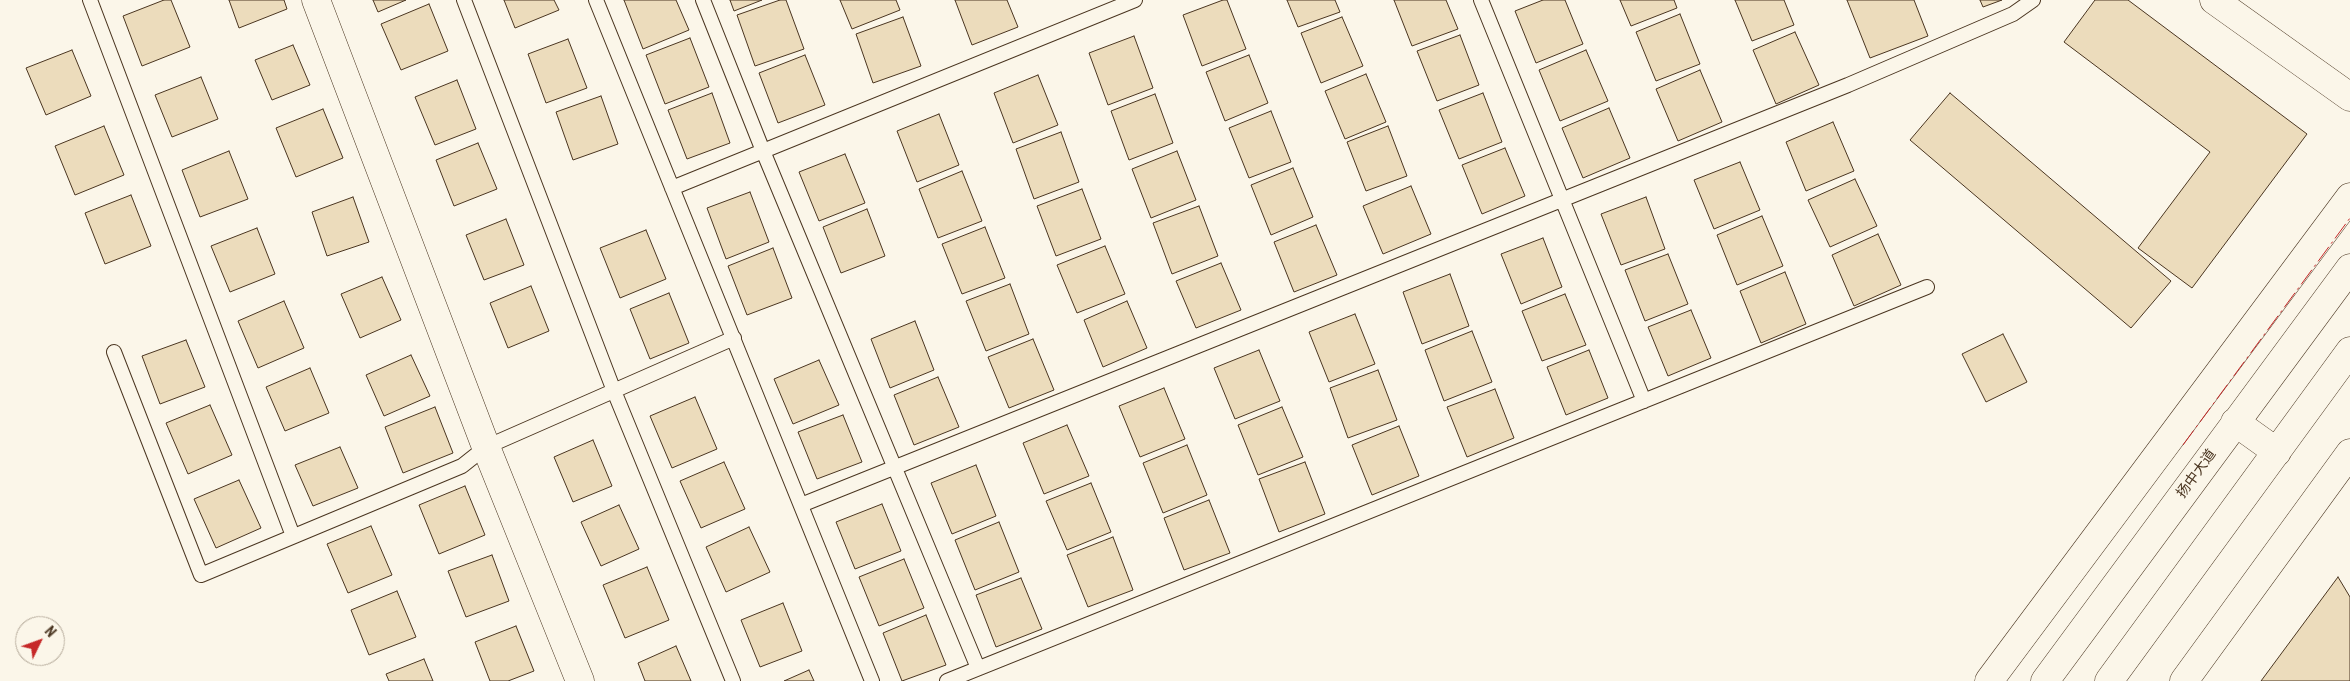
<!DOCTYPE html>
<html>
<head>
<meta charset="utf-8">
<style>
	body { margin:0 }
	#map { position:relative; width:2350px; height:681px; overflow:hidden; background:#fbf6e9; font-family:"Roboto Condensed",sans-serif }
	canvas { display:block }
	.north { position:absolute; left:15px; top:616px; width:50px; height:50px; box-sizing:border-box; background:#fbf6e9; border:1px solid #b4a999; border-radius:50%; rotate:48deg; font-size:14px; font-weight:700; line-height:20px; text-align:center; color:#4a3520 }
	.north::after { content:''; display:block; margin:auto; width:18px; height:22px; background:#c62828; clip-path:polygon(50% 0,100% 100%,50% 72%,0 100%) }
</style>
</head>
<body>
<div id="map">
<canvas width="2350" height="681"></canvas>
<div class="north">N</div>
</div>
<script>
const ctx = document.querySelector('canvas').getContext('2d');
ctx.lineJoin = 'round';
function fillPath(path, color) { ctx.fillStyle = color; ctx.fill(path, 'evenodd'); }
const poly = rows => new Path2D(rows.map(r => 'M' + r).join(''));
function stroke(path, color, width, dash) { ctx.strokeStyle = color; ctx.lineWidth = width; ctx.lineCap = dash ? 'butt' : 'round'; ctx.setLineDash(dash || []); ctx.stroke(path); }
function label(font, color, halo, rows, align = 'center') {
  ctx.font = font + ' "Roboto Condensed","Noto Sans SC",sans-serif'; ctx.lineWidth = 4; ctx.setLineDash([]); ctx.textBaseline = 'middle'; ctx.strokeStyle = halo; ctx.fillStyle = color; for (const [text, x, y, turn = 0] of rows) {
    ctx.save(); ctx.translate(x, y); ctx.rotate((+turn || 0) * Math.PI / 180); ctx.textAlign = isNaN(turn) ? turn : align; if (halo) ctx.strokeText(text, 0, 0); ctx.fillText(text, 0, 0); ctx.restore();
  }
}
const building = poly([
	[164,0,171,0,190,47,142,66,123,16,164,0],
	[229,0,284,0,287,9,239,28,229,0],
	[373,0,406,0,378,12,373,0],
	[504,0,554,0,559,10,515,28,504,0],
	[624,0,676,0,689,30,643,49,624,0],
	[730,0,762,0,734,11,730,0],
	[780,0,786,0,804,49,755,66,737,15,780,0],
	[840,0,896,0,900,10,852,29,840,0],
	[955,0,1007,0,1018,27,972,45,955,0],
	[1223,0,1227,0,1246,49,1202,66,1183,15,1223,0],
	[1287,0,1335,0,1340,12,1298,27,1287,0],
	[1394,0,1446,0,1458,29,1412,46,1394,0],
	[1543,0,1565,0,1583,44,1536,63,1515,11,1543,0],
	[1620,0,1674,0,1677,8,1631,26,1620,0],
	[1735,0,1784,0,1794,25,1752,41,1735,0],
	[1847,0,1914,0,1928,36,1870,58,1847,0],
	[1980,0,2002,0,1983,7,1980,0],
	[2095,0,2128,0,2307,134,2192,288,2138,248,2210,152,2064,42,2095,0],
	[429,4,448,51,401,70,381,24,429,4],
	[1680,14,1700,64,1656,81,1636,32,1680,14],
	[903,17,921,66,873,83,856,34,903,17],
	[1342,17,1363,66,1321,83,1301,33,1342,17],
	[1795,32,1819,85,1776,104,1753,50,1795,32],
	[1460,35,1479,85,1437,101,1417,51,1460,35],
	[1134,36,1153,88,1108,105,1089,53,1134,36],
	[690,38,709,87,665,104,646,55,690,38],
	[568,39,587,88,546,103,528,54,568,39],
	[293,45,310,85,272,100,255,60,293,45],
	[72,50,91,96,46,115,26,68,72,50],
	[1586,50,1608,101,1560,121,1539,70,1586,50],
	[805,55,825,105,778,123,759,73,805,55],
	[1249,55,1268,103,1225,121,1206,72,1249,55],
	[1700,70,1722,122,1678,141,1656,89,1700,70],
	[1366,74,1386,122,1345,139,1325,91,1366,74],
	[1038,75,1058,125,1013,143,994,93,1038,75],
	[201,77,218,119,172,137,155,95,201,77],
	[457,80,476,129,435,145,415,97,457,80],
	[712,93,730,143,687,159,668,110,712,93],
	[1483,93,1502,142,1459,159,1439,110,1483,93],
	[1950,93,2171,281,2131,328,1910,140,1950,93],
	[1155,94,1173,143,1129,160,1111,111,1155,94],
	[601,96,618,144,573,160,556,112,601,96],
	[1609,108,1630,158,1583,178,1562,128,1609,108],
	[323,109,343,158,296,177,276,128,323,109],
	[1271,111,1291,162,1249,178,1229,128,1271,111],
	[939,114,959,165,917,182,897,131,939,114],
	[1833,122,1854,171,1806,191,1786,142,1833,122],
	[104,126,124,175,75,195,55,146,104,126],
	[1388,126,1407,176,1366,191,1347,142,1388,126],
	[1061,132,1079,182,1034,199,1016,149,1061,132],
	[478,143,497,189,454,206,436,160,478,143],
	[1505,148,1525,196,1482,214,1462,165,1505,148],
	[229,151,248,199,200,217,182,170,229,151],
	[1177,151,1196,200,1151,218,1132,169,1177,151],
	[845,154,865,203,819,221,799,172,845,154],
	[1740,162,1760,210,1714,229,1694,180,1740,162],
	[1293,168,1313,217,1271,235,1251,185,1293,168],
	[962,171,982,221,938,238,919,189,962,171],
	[1855,179,1877,226,1830,247,1808,200,1855,179],
	[1411,186,1431,234,1383,254,1363,206,1411,186],
	[1082,189,1101,239,1056,256,1037,206,1082,189],
	[750,192,769,242,726,259,707,208,750,192],
	[131,195,151,246,105,264,85,213,131,195],
	[353,197,369,242,327,256,312,212,353,197],
	[1646,197,1665,249,1621,265,1601,214,1646,197],
	[1199,206,1218,256,1172,274,1153,223,1199,206],
	[867,209,885,256,841,273,823,227,867,209],
	[1762,216,1783,266,1737,285,1717,235,1762,216],
	[506,219,524,265,484,280,466,235,506,219],
	[1316,225,1337,275,1294,292,1274,242,1316,225],
	[985,227,1005,278,962,294,942,244,985,227],
	[257,228,275,274,230,292,211,246,257,228],
	[646,230,666,279,620,298,600,248,646,230],
	[1878,234,1901,285,1854,306,1832,255,1878,234],
	[1543,238,1562,287,1521,304,1501,254,1543,238],
	[1105,246,1125,294,1077,313,1057,265,1105,246],
	[773,248,792,298,747,315,728,266,773,248],
	[1668,254,1688,304,1645,321,1625,270,1668,254],
	[1221,263,1241,310,1196,328,1176,281,1221,263],
	[1785,272,1806,324,1761,343,1740,291,1785,272],
	[1450,274,1469,326,1422,344,1403,292,1450,274],
	[382,277,401,320,360,338,341,294,382,277],
	[1010,284,1029,334,986,351,966,301,1010,284],
	[531,286,549,331,508,348,490,303,531,286],
	[669,293,689,343,650,359,630,309,669,293],
	[1565,294,1586,345,1542,361,1522,311,1565,294],
	[284,301,304,348,258,368,238,321,284,301],
	[1127,301,1147,348,1103,367,1084,320,1127,301],
	[1691,310,1711,358,1668,376,1648,327,1691,310],
	[1355,314,1375,364,1329,382,1309,332,1355,314],
	[915,321,934,370,890,388,871,339,915,321],
	[1472,331,1492,382,1444,401,1425,350,1472,331],
	[2003,334,2027,382,1986,402,1962,354,2003,334],
	[1033,339,1054,390,1009,408,988,357,1033,339],
	[186,340,205,387,160,404,142,356,186,340],
	[1259,350,1280,401,1235,419,1214,368,1259,350],
	[1589,350,1608,398,1566,415,1547,367,1589,350],
	[411,355,430,396,384,416,366,375,411,355],
	[819,360,839,405,793,424,774,379,819,360],
	[310,368,329,413,285,431,266,387,310,368],
	[1378,370,1397,420,1348,438,1330,388,1378,370],
	[938,377,959,427,914,445,894,395,938,377],
	[1164,388,1185,439,1140,457,1119,406,1164,388],
	[1495,389,1514,438,1467,457,1447,407,1495,389],
	[695,397,717,449,672,468,650,416,695,397],
	[210,405,232,455,188,474,166,423,210,405],
	[435,407,453,453,403,473,385,427,435,407],
	[1282,407,1303,457,1258,475,1238,425,1282,407],
	[843,415,862,462,817,479,798,432,843,415],
	[1067,425,1089,476,1044,494,1023,443,1067,425],
	[1399,426,1419,476,1372,495,1352,445,1399,426],
	[593,440,612,486,573,502,554,457,593,440],
	[1187,445,1207,495,1163,513,1143,463,1187,445],
	[340,447,358,488,313,506,295,465,340,447],
	[724,462,745,509,701,528,680,481,724,462],
	[1305,462,1325,514,1279,532,1259,479,1305,462],
	[976,465,996,516,952,534,931,483,976,465],
	[239,480,261,528,216,548,194,499,239,480],
	[1091,483,1111,532,1067,550,1046,501,1091,483],
	[465,486,485,535,439,554,419,505,465,486],
	[1209,500,1230,553,1184,570,1164,518,1209,500],
	[882,504,901,551,855,569,836,522,882,504],
	[619,505,639,549,601,566,581,522,619,505],
	[999,522,1019,572,975,590,955,540,999,522],
	[371,526,392,575,348,593,327,544,371,526],
	[749,527,770,572,726,592,706,547,749,527],
	[1113,537,1133,590,1088,607,1067,555,1113,537],
	[492,555,509,601,466,617,448,571,492,555],
	[904,559,924,608,879,626,859,577,904,559],
	[647,567,669,620,625,638,603,585,647,567],
	[2338,577,2350,597,2350,681,2261,681,2338,577],
	[1021,578,1042,629,996,647,976,595,1021,578],
	[397,591,416,637,369,655,351,610,397,591],
	[783,603,802,651,760,667,741,620,783,603],
	[926,615,946,665,902,681,883,633,926,615],
	[516,626,534,671,508,681,490,681,475,642,516,626],
	[676,646,691,681,645,681,638,663,676,646],
	[424,659,433,681,389,681,386,674,424,659],
	[809,670,814,681,784,681,809,670]
]);
fillPath(building, '#ecdcbc');
stroke(building, '#4a3520', 1);
const lane = poly([
	[90,0,293,536],
	[464,0,614,391,733,681],
	[596,0,872,681],
	[703,0,763,151,978,668],
	[1481,0,1644,401],
	[672,188,1135,0],
	[114,352,201,575,462,466,486,447,734,338],
	[801,505,1848,85,2013,14,2033,0],
	[947,681,1927,287]
]);
const street = poly([
	[316,0,486,447,580,681],
	[2214,0,2350,97],
	[1989,681,2350,197],
	[2184,681,2350,453]
]);
const primary = poly([
	[2235,422,2277,452],
	[2045,681,2350,268],
	[2109,681,2350,351]
]);
stroke(lane, '#4a3520', 16);
stroke(street, '#4a3520', 29);
stroke(primary, '#4a3520', 29);
stroke(lane, '#fbf6e9', 14);
stroke(street, '#fbf6e9', 28);
stroke(primary, '#fbf6e9', 28);
stroke(poly([
	[2183,445,2350,218]
]), '#c62828', 1, [18, 4, 2.5, 4]);
label('14px', '#4a3520', '#fbf6e9', [
	["扬中大道",2197,474,-54]
]);
</script>
</body>
</html>
